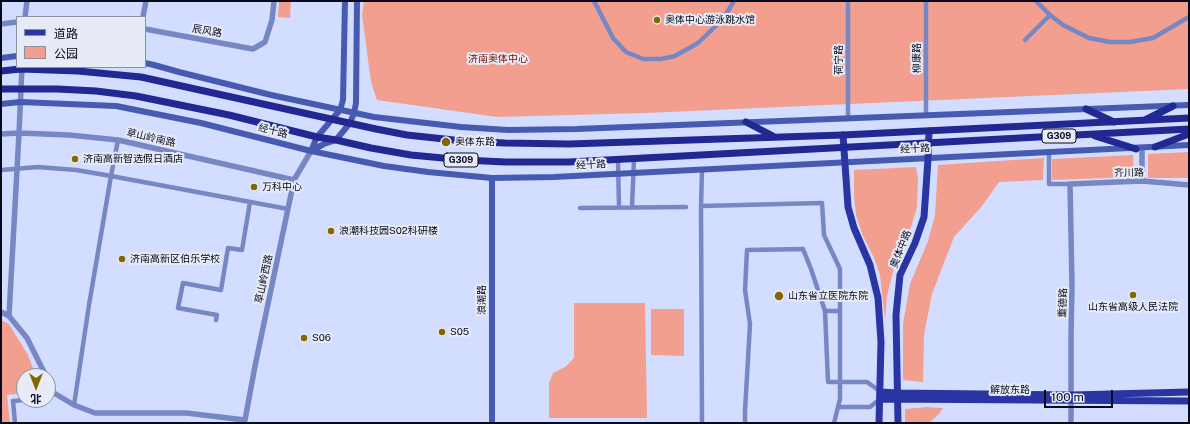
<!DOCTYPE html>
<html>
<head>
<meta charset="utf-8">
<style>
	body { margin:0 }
	#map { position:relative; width:1190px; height:424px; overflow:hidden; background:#d3ddff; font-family:"Public Sans","Noto Sans SC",sans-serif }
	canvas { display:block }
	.frame { position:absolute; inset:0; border:2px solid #070a1d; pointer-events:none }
	.legend { position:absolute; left:16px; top:16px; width:130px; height:52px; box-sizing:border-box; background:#e7ebf6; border:1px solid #8d919f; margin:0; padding:5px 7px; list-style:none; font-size:12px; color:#070a1d }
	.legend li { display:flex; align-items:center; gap:8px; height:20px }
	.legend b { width:20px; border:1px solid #8d919f }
	.north { position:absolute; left:16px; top:368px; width:40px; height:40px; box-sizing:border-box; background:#e7ebf6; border:1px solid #8d919f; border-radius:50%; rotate:180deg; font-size:11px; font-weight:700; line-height:16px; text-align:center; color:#070a1d }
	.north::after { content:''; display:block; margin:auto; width:14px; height:18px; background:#826700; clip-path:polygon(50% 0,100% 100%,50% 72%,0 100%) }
	.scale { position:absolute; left:1044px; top:390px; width:69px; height:18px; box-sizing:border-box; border:2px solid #070a1d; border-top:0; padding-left:5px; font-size:12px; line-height:14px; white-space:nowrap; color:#070a1d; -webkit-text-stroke:3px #e7ebf6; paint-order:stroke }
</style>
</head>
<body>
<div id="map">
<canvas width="1190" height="424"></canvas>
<div class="frame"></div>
<ul class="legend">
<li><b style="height:5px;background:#2a35a3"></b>道路</li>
<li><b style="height:11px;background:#f39f8f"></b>公园</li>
</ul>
<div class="north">北</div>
<div class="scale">100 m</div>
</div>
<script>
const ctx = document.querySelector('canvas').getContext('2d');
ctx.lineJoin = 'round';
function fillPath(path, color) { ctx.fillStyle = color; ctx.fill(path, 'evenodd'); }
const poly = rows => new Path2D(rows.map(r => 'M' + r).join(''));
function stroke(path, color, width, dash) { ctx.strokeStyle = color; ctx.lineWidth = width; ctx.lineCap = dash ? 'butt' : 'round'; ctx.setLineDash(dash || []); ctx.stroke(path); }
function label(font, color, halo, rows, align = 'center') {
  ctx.font = font + ' "Public Sans","Noto Sans SC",sans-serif'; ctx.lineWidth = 4; ctx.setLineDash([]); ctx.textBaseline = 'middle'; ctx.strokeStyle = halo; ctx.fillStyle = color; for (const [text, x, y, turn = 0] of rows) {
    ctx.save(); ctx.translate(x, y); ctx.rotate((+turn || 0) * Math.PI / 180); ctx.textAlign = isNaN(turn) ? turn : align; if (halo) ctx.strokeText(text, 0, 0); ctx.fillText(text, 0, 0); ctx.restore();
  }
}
fillPath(poly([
	[279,1,291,1,290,18,278,17],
	[364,1,1189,1,1189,89,646,113,497,117,377,100,371,82,362,15],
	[1189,152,1189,178,1148,178,1148,154],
	[1133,155,1134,177,1052,180,1052,159],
	[1044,158,1043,180,999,182,982,206,954,237,932,294,924,335,923,382,903,380,903,324,910,284,928,241,935,215,938,165],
	[916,167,918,179,917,207,911,227,894,268,887,296,885,320,880,275,874,258,863,236,856,215,854,197,854,170],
	[574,303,645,303,647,418,549,418,549,383,553,373,565,367,574,358],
	[651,309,684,309,684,356,651,355],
	[1,320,9,324,28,355,36,376,24,376,24,393,7,395,10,423,1,423],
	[927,407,943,408,939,414,929,423,905,423,905,409]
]), '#f39f8f');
stroke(poly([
	[594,1,613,38,626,52,643,59,661,59,675,56,698,43,723,19,734,1],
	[1036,1,1050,15,1063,25,1089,38,1110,42,1130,42,1153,38,1189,17],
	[1025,40,1050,15],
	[926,115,926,1],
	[848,118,848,1],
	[1049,153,1049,184,1070,184],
	[618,160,619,207],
	[1,170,38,167,76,170,111,176,118,140],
	[701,206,822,203,824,235,840,269,840,399,834,423],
	[632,207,634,159],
	[580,208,686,207],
	[825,311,840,311],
	[216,320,217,315,178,308,183,283,221,290,228,248,242,250,250,202],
	[48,397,54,393],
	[74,405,89,305,111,176,288,209],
	[838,407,870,407,880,399],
	[15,423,13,401,24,400],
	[702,423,701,206,702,170],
	[745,423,745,411,750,324,745,290,747,250,803,249,811,269,825,311,828,382,867,382,881,392]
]), '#7687c3', 4.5);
stroke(poly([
	[25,17,27,1],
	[143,17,146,1],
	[1,24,17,22],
	[145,29,253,49,265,42,272,20,274,1],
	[1,134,19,133,69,135,118,140,294,180],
	[1142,181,1142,148],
	[1,312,9,316,27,338,46,376],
	[9,316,19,133,22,67],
	[48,380,54,393,74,405,95,413,186,413,245,420,255,366,294,180,311,151],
	[1071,423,1071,336,1072,284,1070,184,1142,181,1189,185]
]), '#7687c3', 5.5);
stroke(poly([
	[1,58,17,56],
	[145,63,154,65,179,72,271,95,374,117,461,127,508,130,577,129,1189,105],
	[1,104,20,102,116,106,201,123,311,151,384,166,428,172,492,178,554,177,1189,145],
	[311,151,324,144,336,140,350,123,354,113,356,103,357,1],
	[311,151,317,137,340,110,343,100,345,1],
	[492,178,492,423]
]), '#475ab2', 6);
stroke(poly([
	[843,135,848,207,854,228,870,265,878,298,881,342,879,423],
	[881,392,897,393,1072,395,1189,392],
	[880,399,1189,401],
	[898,423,896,315,900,275,915,243,924,217,928,159,929,131]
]), '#2a35a3', 7);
stroke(poly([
	[1,71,21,69,78,71,141,77,376,129,407,135,463,141,505,143,569,144,843,135,1189,118],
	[1,89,57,89,96,91,136,96,229,115,317,137,336,140,371,148,411,155,464,160,505,162,569,162,1189,129],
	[1086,109,1114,122],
	[1145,120,1173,106],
	[746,122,773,136],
	[1095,136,1136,149],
	[1155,147,1189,134]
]), '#222892', 7);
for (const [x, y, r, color] of [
	[657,20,4,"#826700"],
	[446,142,5,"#826700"],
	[75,159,4,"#826700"],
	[254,187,4,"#826700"],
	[331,231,4,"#826700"],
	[122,259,4,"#826700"],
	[1133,295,4,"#826700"],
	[779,296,5,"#826700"],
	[442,332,4,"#826700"],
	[304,338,4,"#826700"]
]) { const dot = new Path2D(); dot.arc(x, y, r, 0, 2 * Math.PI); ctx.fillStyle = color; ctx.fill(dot); stroke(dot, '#e7ebf6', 1.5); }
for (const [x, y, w] of [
	[1059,136,34],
	[461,160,34]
]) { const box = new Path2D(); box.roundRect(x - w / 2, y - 7, w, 14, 3); ctx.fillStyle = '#e7ebf6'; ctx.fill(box); stroke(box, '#070a1d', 1); }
label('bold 9px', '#070a1d', null, [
	["G309",1059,136],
	["G309",461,160]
]);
label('10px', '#070a1d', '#e7ebf6', [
	["奥体中心游泳跳水馆",665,20],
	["奥体东路",455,142],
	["济南高新智选假日酒店",83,159],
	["万科中心",262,187],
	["浪潮科技园S02科研楼",339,231],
	["济南高新区伯乐学校",130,259],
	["山东省立医院东院",788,296],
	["山东省高级人民法院",1133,307,"center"],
	["S05",450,332],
	["S06",312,338]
], 'left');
label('10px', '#070a1d', '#e7ebf6', [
	["辰风路",207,31,10],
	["柳康路",917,58,-90],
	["荷宁路",839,60,-90],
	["经十路",273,131,14],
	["草山岭南路",151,138,13],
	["经十路",915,149,-3],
	["经十路",591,165,-3],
	["齐川路",1129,173,-1],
	["奥体中路",901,249,-68],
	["草山岭西路",264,279,-78],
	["浪潮路",482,300,-90],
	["重德路",1063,303,-88],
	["解放东路",1010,390]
]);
label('10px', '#770c00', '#e7ebf6', [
	["济南奥体中心",498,59]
]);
</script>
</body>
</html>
